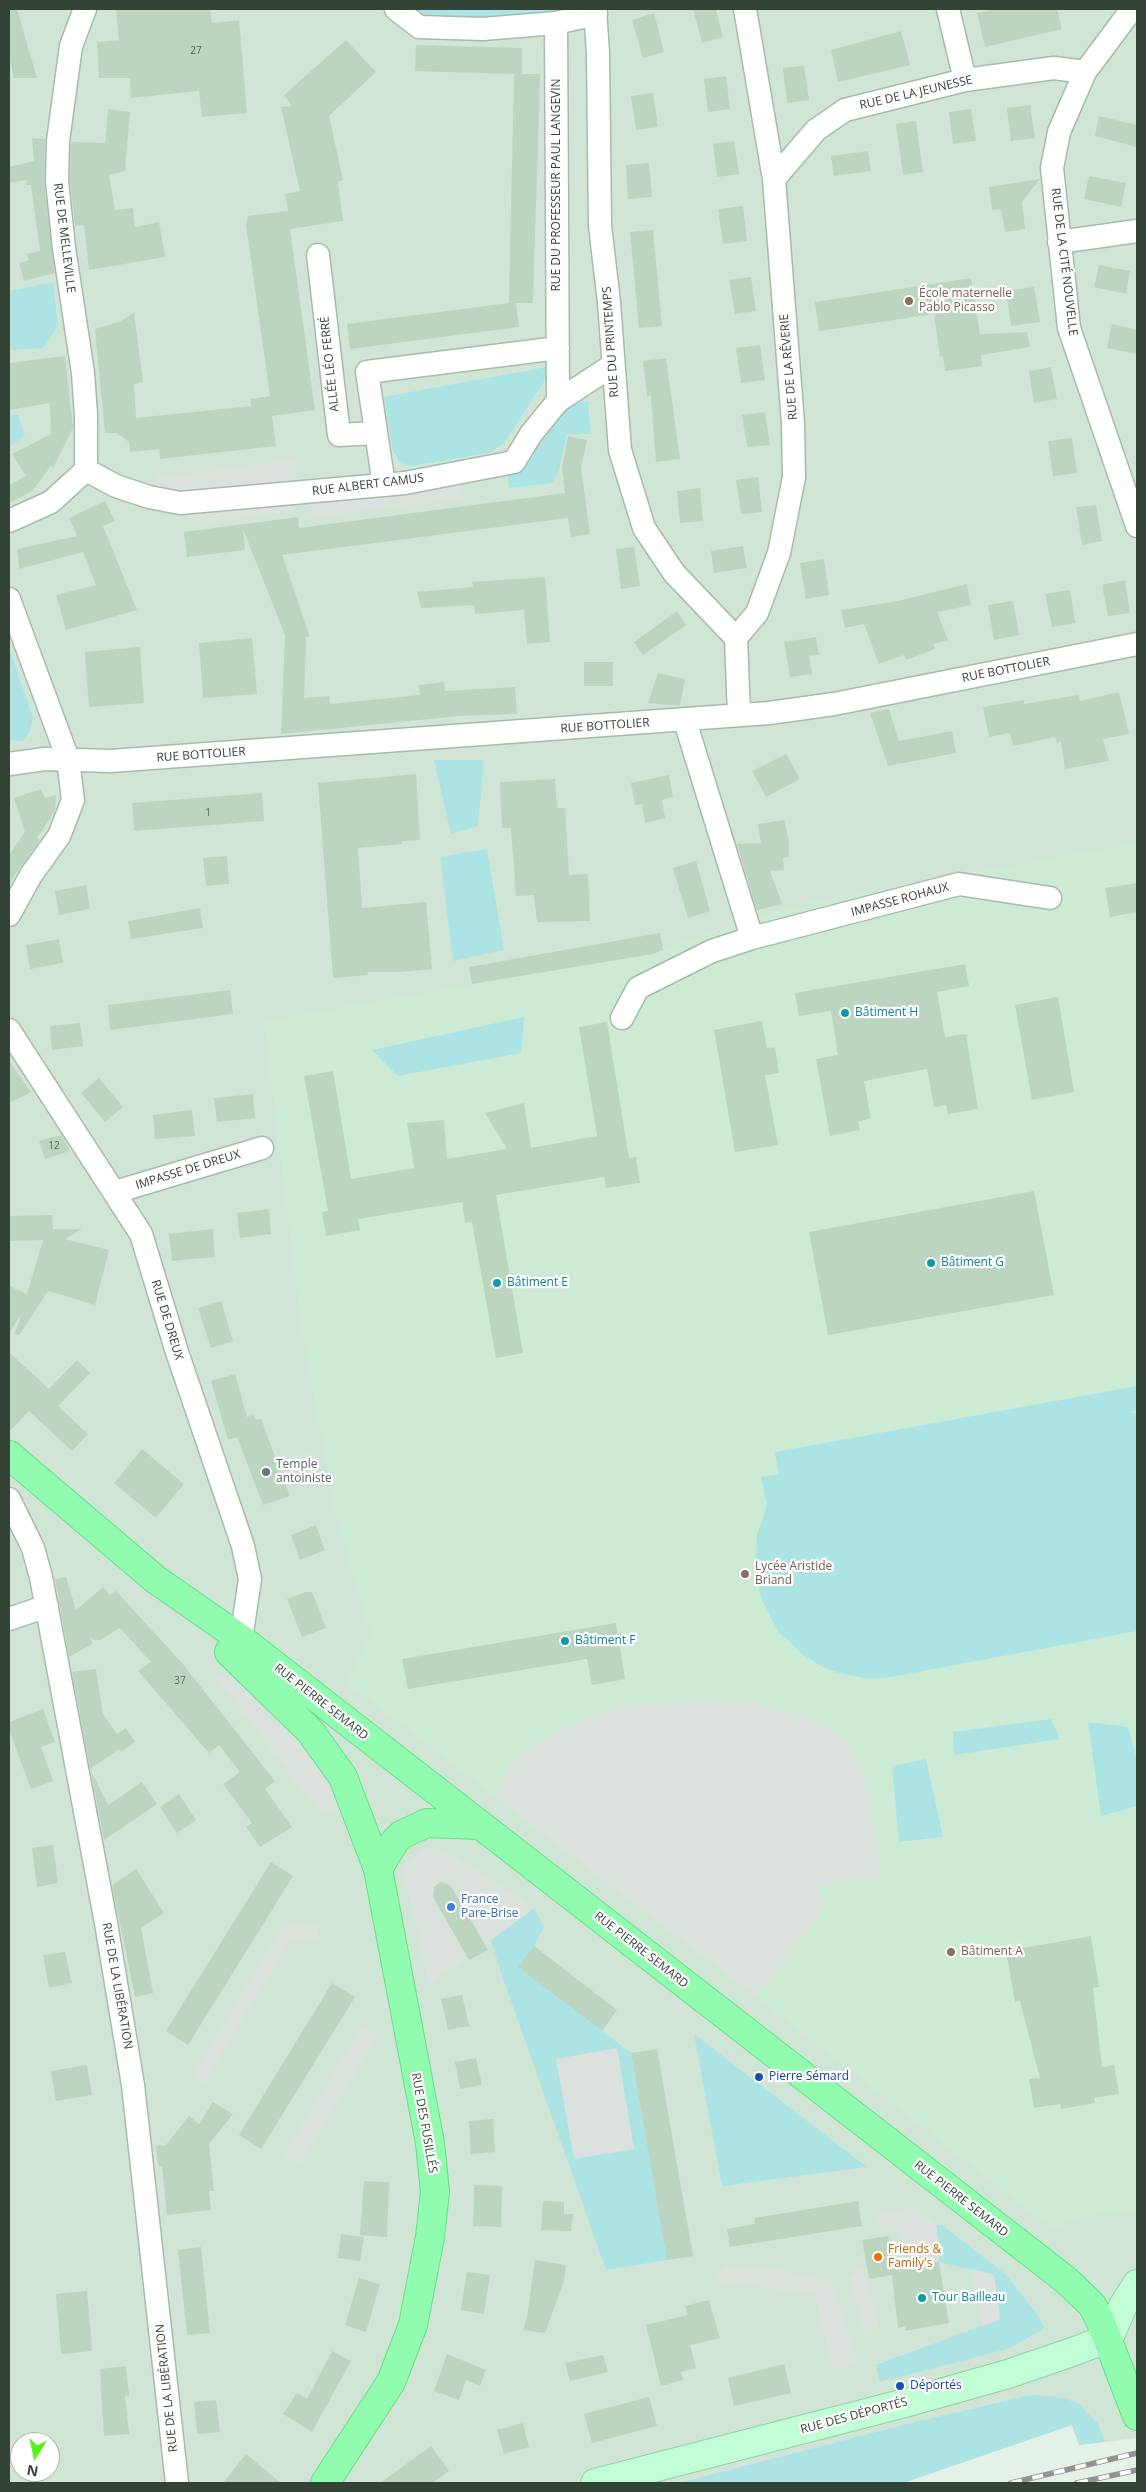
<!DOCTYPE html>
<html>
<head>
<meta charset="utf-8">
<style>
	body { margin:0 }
	#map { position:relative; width:1146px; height:2492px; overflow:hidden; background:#e3f1e7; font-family:"Open Sans",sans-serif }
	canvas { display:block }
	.frame { position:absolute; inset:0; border:10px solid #334336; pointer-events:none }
	.north { position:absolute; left:10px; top:2432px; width:50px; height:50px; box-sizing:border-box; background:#fff; border:1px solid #adb4af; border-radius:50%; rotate:190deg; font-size:14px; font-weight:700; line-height:20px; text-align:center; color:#334336 }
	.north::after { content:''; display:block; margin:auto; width:18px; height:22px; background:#54f516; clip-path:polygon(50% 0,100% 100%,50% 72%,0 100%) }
</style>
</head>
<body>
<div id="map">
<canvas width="1146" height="2492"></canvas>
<div class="frame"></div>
<div class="north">N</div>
</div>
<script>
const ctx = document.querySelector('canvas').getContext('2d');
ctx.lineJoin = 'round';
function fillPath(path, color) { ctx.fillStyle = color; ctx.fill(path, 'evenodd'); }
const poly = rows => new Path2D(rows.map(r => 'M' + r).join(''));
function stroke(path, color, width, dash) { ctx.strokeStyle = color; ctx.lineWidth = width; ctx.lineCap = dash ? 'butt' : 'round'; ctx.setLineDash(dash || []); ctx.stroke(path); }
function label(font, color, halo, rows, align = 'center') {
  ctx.font = font + ' "Open Sans",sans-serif'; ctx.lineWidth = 4.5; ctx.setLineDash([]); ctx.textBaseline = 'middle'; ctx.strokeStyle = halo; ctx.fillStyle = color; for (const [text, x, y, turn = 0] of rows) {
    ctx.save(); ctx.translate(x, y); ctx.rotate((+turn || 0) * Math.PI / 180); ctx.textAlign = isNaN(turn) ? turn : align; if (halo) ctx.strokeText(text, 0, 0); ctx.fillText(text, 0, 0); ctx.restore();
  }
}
fillPath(poly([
	[9,9,1137,9,1137,2438,1079,2445,1072,2425,903,2483,9,2483],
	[20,2442,50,2442,50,2472,20,2472]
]), '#d1e5d6');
fillPath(poly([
	[1137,843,1137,2214,1112,2212,1078,2218,1066,2222,1053,2230,756,1997,823,1910,595,1874,347,1683,371,1635,335,1512,301,1324,264,1021,653,954,747,918,798,905]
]), '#cdead5');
fillPath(poly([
	[413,9,557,9,550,16,424,22],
	[53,282,58,326,43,348,9,350,9,291],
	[546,367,547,377,504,443,490,453,412,466,401,463,393,452,384,397],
	[588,401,591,434,567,434,559,470,553,483,509,488,507,470,560,405],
	[9,415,18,415,25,436,9,446],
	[9,647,33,718,30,731,23,741,9,740],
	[434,760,484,760,478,826,451,834],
	[487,849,504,950,453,961,440,857],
	[524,1017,521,1053,398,1076,372,1050],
	[1137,1386,1137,1410,1130,1411,1137,1415,1137,1631,891,1677,869,1679,839,1673,823,1667,803,1655,778,1631,761,1598,755,1570,757,1535,767,1506,761,1477,779,1474,775,1452],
	[1051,1719,1060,1739,954,1755,953,1732],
	[1088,1722,1128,1727,1137,1760,1137,1806,1101,1816],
	[926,1759,943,1837,899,1842,892,1766],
	[534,1908,544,1927,534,1946,518,1967,631,2053,667,2260,606,2270,500,1970,491,1940],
	[694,2034,867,2167,722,2186],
	[936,2225,942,2225,1005,2274,1038,2315,1044,2328,1011,2348,880,2382,876,2365,1000,2319,994,2275,939,2262,939,2246],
	[1031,2395,1064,2398,1079,2404,1098,2424,1105,2442,1079,2445,1072,2425,903,2483,678,2483,903,2425]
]), '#ace4e5');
fillPath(poly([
	[294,459,297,479,215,492,157,489,156,474,200,473],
	[460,482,462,499,311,517,309,500],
	[293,503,294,512,210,522,185,519,185,510,211,512],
	[213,1674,235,1677,268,1708,301,1743,325,1775,345,1810,319,1812],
	[743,1700,804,1716,828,1727,847,1741,864,1771,882,1877,816,1887,823,1910,756,1997,494,1797,511,1764,531,1746,567,1727,605,1711,632,1704],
	[439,1846,534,1908,429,1986,403,1867,421,1849],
	[317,1924,318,1938,290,1941,204,2084,192,2077,282,1927],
	[363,2025,378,2035,300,2164,284,2154],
	[617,2048,634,2149,574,2159,556,2059],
	[914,2207,936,2225,939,2246,903,2252,899,2230,880,2233,877,2213],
	[724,2265,778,2270,831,2281,858,2365,833,2370,815,2295,715,2281],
	[862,2265,879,2325,866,2339,849,2279],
	[972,2269,994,2275,1000,2319,982,2327]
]), '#dbe1dc');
fillPath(poly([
	[9,9,17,9,37,78,14,78,9,57],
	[116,9,207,9,210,10,212,23,239,20,247,113,202,117,199,91,131,98,130,78,99,78,97,42,119,40],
	[693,9,716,9,723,37,702,43],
	[995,9,1057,9,1062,29,985,47,977,13],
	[654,13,664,52,643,58,632,20],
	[901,31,910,65,838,82,831,50],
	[346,40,376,72,329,116,343,180,338,182,343,221,290,229,315,410,272,416,276,446,160,459,159,449,130,452,129,442,117,433,105,433,95,329,119,322,134,313,143,382,134,384,136,418,251,406,250,399,270,396,246,225,248,216,288,211,285,194,300,191,281,107,292,106,284,95],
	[416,45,522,48,522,74,540,74,533,303,516,303,519,327,350,349,347,324,509,303,514,74,415,71],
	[804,66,809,100,787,103,783,68],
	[726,76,730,109,708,112,704,79],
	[653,93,658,127,636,130,631,96],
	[1030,105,1035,138,1011,141,1007,108],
	[108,109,130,112,125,171,109,175,115,210,133,208,135,227,159,222,165,257,89,270,84,225,75,226,70,180,71,142,105,143],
	[971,109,976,141,953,144,949,112],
	[1099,116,1137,125,1137,147,1095,136],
	[916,121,923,172,903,175,896,124],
	[32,138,45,139,44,182,55,273,24,281,19,263,29,260,27,254,40,251,31,185,27,185,26,180,9,183,9,167,34,161],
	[734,141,739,174,717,177,713,144],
	[868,151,871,171,834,176,831,156],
	[649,163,652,197,628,199,626,165],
	[1089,176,1126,183,1121,207,1084,199],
	[1040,179,1022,202,1025,229,1005,232,1001,209,992,210,989,187],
	[743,206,747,241,723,244,718,209],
	[653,230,662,326,639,328,630,232],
	[1099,265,1130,271,1126,294,1094,287],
	[751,277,756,311,735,314,729,280],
	[971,278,980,334,1027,332,1030,347,981,355,982,366,945,371,943,356,940,357,934,314,819,331,815,302],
	[1034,287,1040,322,1011,326,1006,291],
	[1112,324,1137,330,1137,354,1107,348],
	[760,345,765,380,741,383,736,348],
	[65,356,73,428,52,470,52,465,32,491,9,503,9,485,26,476,12,454,51,434,50,403,9,410,9,363],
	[666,358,680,459,656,462,651,396,647,396,643,361],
	[1051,367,1057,399,1034,403,1029,371],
	[765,412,770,445,747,447,742,415],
	[568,436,587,440,581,468,590,534,571,537,568,518,282,555,310,637,306,637,304,698,329,696,330,704,420,695,419,685,444,682,445,691,515,687,517,714,459,716,281,734,285,635,243,529,245,550,187,557,184,532,298,517,299,528,565,493,562,468],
	[1072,438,1077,473,1053,476,1048,441],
	[758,477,762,512,741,514,736,480],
	[700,488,703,521,680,523,677,491],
	[105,501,115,521,103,526,137,610,66,630,56,595,96,585,83,552,19,569,17,549,77,536,69,518],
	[1096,505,1102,541,1082,545,1076,507],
	[743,546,747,568,714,573,711,551],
	[634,547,640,586,621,589,616,549],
	[824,559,829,595,806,599,800,563],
	[545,577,550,642,527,644,524,610,475,614,474,605,421,608,417,592,473,587,472,582],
	[1125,580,1130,613,1108,616,1102,585],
	[967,584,971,605,937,612,948,640,933,644,935,649,906,660,904,655,879,664,864,624,845,628,841,610,898,601],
	[1070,590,1075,623,1052,627,1045,594],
	[1013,601,1019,635,994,640,988,605],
	[677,611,686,625,643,655,634,642],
	[816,637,819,655,809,656,812,674,790,677,784,642],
	[252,638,257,694,203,698,199,643],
	[140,647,144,703,89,707,85,652],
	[584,662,613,662,613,686,584,686],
	[658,673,685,679,680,706,648,703],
	[1119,692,1129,734,1103,739,1109,761,1065,769,1061,742,1057,743,1055,737,1013,746,1010,733,989,737,983,707,1024,700,1024,704,1079,695,1080,701],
	[889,709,899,741,952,731,956,753,888,766,870,713],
	[786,754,800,779,766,797,752,771],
	[416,774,420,840,402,841,402,844,358,848,362,908,426,902,432,969,400,972,367,972,368,975,333,978,318,783],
	[669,775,673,797,662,800,665,818,645,823,642,804,635,805,631,783],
	[555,779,557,808,565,808,569,875,588,874,590,921,537,922,534,895,516,896,511,828,502,828,500,782],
	[41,789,45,798,56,795,55,811,37,838,40,840,9,883,9,855,25,832,14,798],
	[262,793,264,821,134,831,132,803],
	[784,820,789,841,789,857,783,858,784,870,770,871,782,904,757,910,737,844,761,843,758,824],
	[227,856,229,884,206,886,203,858],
	[696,861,710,911,688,918,673,868],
	[1137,883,1137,912,1110,917,1105,888],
	[86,885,90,909,59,915,55,891],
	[200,908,203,928,131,939,128,921],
	[660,933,663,950,653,954,472,984,469,967],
	[59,939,63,963,30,969,26,945],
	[965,964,969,986,937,992,945,1037,966,1034,978,1109,948,1114,946,1105,934,1107,927,1069,864,1081,871,1118,858,1122,860,1130,830,1136,816,1059,838,1055,831,1011,799,1016,795,993],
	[230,990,233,1014,110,1030,108,1005],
	[1058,997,1074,1092,1032,1100,1015,1005],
	[762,1021,767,1048,775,1047,779,1073,765,1075,778,1145,735,1152,714,1030],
	[607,1022,629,1158,636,1157,640,1183,606,1188,604,1177,496,1195,523,1353,496,1358,472,1222,465,1223,462,1202,358,1219,360,1230,326,1236,322,1212,328,1211,304,1076,333,1071,351,1179,414,1168,407,1123,444,1120,447,1159,507,1149,485,1113,524,1103,531,1148,597,1136,579,1027],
	[80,1023,83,1046,52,1050,50,1026],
	[9,1061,31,1092,9,1103],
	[99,1078,123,1107,105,1122,81,1093],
	[253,1094,255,1118,217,1122,214,1098],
	[192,1110,195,1136,155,1139,153,1115],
	[61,1135,70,1151,45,1159,39,1141],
	[1034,1191,1054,1295,828,1335,809,1232],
	[269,1209,271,1234,240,1238,237,1213],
	[52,1215,53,1229,82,1229,65,1239,109,1250,95,1305,48,1291,19,1335,15,1334,21,1315,9,1333,9,1286,27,1294,43,1240,9,1241,9,1216],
	[213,1229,215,1257,172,1261,169,1234],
	[221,1301,233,1341,211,1348,198,1308],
	[9,1352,49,1389,77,1360,90,1373,58,1406,88,1434,72,1451,29,1411,9,1432],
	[235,1374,247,1417,254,1415,256,1420,261,1419,290,1496,263,1505,237,1437,228,1440,211,1381],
	[142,1449,184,1484,156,1518,114,1483],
	[316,1525,325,1550,300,1560,291,1535],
	[66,1577,76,1610,103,1587,110,1595,116,1591,182,1663,275,1781,265,1789,292,1827,260,1847,246,1827,252,1823,223,1784,240,1772,219,1745,209,1753,138,1671,151,1662,120,1628,100,1640,94,1640,90,1636,92,1644,69,1657,55,1579],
	[306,1592,312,1592,326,1628,302,1637,287,1599],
	[616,1623,625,1679,592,1685,587,1659,408,1689,402,1659],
	[96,1669,103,1714,117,1734,126,1728,135,1742,121,1752,119,1749,90,1769,72,1672],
	[43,1709,55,1742,41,1747,53,1781,31,1789,9,1730,9,1722],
	[91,1771,108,1805,142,1782,157,1804,104,1840],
	[179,1794,196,1820,177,1833,160,1807],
	[53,1845,58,1883,37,1887,32,1848],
	[271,1862,293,1876,188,2045,166,2031],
	[136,1869,164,1913,141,1928,153,1993,135,1997,112,1885],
	[441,1882,451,1886,488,1950,469,1960,433,1897,434,1887],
	[1091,1936,1099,1987,1093,1988,1102,2067,1114,2065,1119,2094,1094,2098,1095,2103,1061,2109,1060,2104,1034,2108,1029,2079,1040,2078,1020,2001,1015,2002,1006,1951],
	[534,1946,617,2010,602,2031,518,1967],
	[65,1952,72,1983,49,1988,43,1955],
	[332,1983,355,1997,261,2149,239,2135],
	[462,1995,469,2026,448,2030,441,1999],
	[657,2049,693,2256,667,2260,631,2053],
	[476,2058,482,2085,460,2089,455,2062],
	[87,2065,92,2095,56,2101,51,2071],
	[213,2102,233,2114,209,2144,214,2191,209,2191,211,2210,167,2215,162,2166,158,2166,156,2146,166,2145,189,2116,199,2124],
	[493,2119,495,2152,471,2154,469,2121],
	[364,2181,389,2182,387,2237,360,2235],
	[474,2185,502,2186,501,2227,473,2226],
	[543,2201,564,2202,564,2214,573,2214,571,2231,541,2230],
	[858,2201,862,2226,730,2247,727,2229,755,2224,754,2218],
	[341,2234,364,2237,360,2261,338,2258],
	[888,2236,894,2269,939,2262,949,2323,905,2331,906,2326,898,2328,892,2275,869,2279,862,2240],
	[201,2247,210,2333,187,2335,178,2250],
	[535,2260,566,2265,564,2281,545,2333,523,2330,527,2317],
	[467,2272,490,2275,484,2314,461,2310],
	[359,2278,380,2284,366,2332,345,2325],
	[87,2291,92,2351,61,2354,56,2294],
	[709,2300,720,2338,690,2345,696,2368,681,2372,683,2380,661,2386,646,2325,688,2315,685,2306],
	[332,2351,351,2361,312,2432,283,2414,297,2393,307,2399],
	[447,2354,486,2370,480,2386,466,2380,459,2400,434,2391],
	[603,2355,608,2372,570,2381,565,2363],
	[784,2364,791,2393,734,2406,728,2378],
	[126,2366,129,2396,125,2396,129,2434,104,2436,100,2369],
	[649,2397,657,2426,592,2443,584,2414],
	[216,2400,220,2432,197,2434,194,2402],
	[523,2423,529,2447,504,2454,497,2430],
	[431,2446,449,2471,432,2483,380,2483],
	[246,2454,281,2483,223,2483]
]), '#bcd5c0');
const minor = poly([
	[85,9,71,46,58,141,57,181,64,248,83,373,86,415,86,470],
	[396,9,419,27,483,29,556,23,596,14],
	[595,9,598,53,600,226,609,302,620,450,644,528,674,573,736,638],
	[948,9,965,80],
	[1132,9,1085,72,1059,132,1052,168,1069,328,1137,526],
	[556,23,558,401],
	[774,179,816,130,845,110,965,80,1054,68,1085,72],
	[1059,242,1137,231],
	[318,255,339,435,376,433],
	[86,470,116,486,149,497,180,503,405,483,514,462,531,434,558,401,613,365],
	[384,485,367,372,558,348],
	[9,521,51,502,86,470],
	[9,599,68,759,73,800,59,836,31,875,9,915],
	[739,715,736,638,757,613,779,553,794,477,793,423,774,179,745,9],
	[685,721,752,938,959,884,1050,898],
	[9,764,45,759,111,761,769,713,834,704,1137,644],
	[622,1018,638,988,712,951,752,938],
	[9,1030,141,1234,177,1352,243,1546,250,1579,241,1639],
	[115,1192,262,1148],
	[9,1499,33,1548,41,1577,106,1923,133,2085,177,2483],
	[9,1619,47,1606]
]);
const secondary = poly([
	[595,2483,905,2403,1008,2374,1075,2351,1109,2338,1123,2306,1137,2284]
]);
const primary = poly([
	[9,1455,155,1579,241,1639,1066,2280,1092,2305,1100,2320,1137,2416],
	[229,1652,310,1731,343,1777,378,1869,430,2143,435,2192,430,2237,413,2325,391,2382,325,2483],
	[378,1869,395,1841,401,1835,427,1823,480,1825]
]);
stroke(minor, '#a6bcab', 25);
stroke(secondary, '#93d1a6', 30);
stroke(primary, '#62e084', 30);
stroke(minor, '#fff', 22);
stroke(secondary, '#c1fdd5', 28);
stroke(primary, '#91fcb0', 28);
const rail = poly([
	[1011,2483,1137,2453],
	[1077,2483,1137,2470]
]);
stroke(rail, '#939393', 5.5);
stroke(rail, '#fff', 4, [11]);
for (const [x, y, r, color] of [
	[909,301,5,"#8d6e63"],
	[845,1013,5,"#0f9aa8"],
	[931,1263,5,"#0f9aa8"],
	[497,1283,5,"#0f9aa8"],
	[266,1472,5,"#6b7280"],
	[745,1574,5,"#8d6e63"],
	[565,1641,5,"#0f9aa8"],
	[451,1907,5,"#3f7fe0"],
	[951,1952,5,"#8d6e63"],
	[759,2077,5,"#1a4fb4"],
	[878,2257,5,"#e8710a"],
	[922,2298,5,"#0f9aa8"],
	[900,2386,5,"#1a4fb4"]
]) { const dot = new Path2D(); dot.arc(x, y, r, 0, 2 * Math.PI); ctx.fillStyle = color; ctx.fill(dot); stroke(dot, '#fff', 2); }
label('10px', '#556858', null, [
	["27",196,51],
	["1",208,813],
	["12",54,1146],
	["37",180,1681]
]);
label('12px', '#334336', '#fff', [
	["RUE DE LA JEUNESSE",916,93,-13],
	["RUE DU PROFESSEUR PAUL LANGEVIN",557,185,-90],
	["RUE DE MELLEVILLE",64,238,83],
	["RUE DE LA CITÉ NOUVELLE",1064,262,83],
	["RUE DU PRINTEMPS",611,342,-94],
	["ALLÉE LÉO FERRÉ",330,364,-96],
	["RUE DE LA RÊVERIE",789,367,-95],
	["RUE ALBERT CAMUS",368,485,-7],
	["RUE BOTTOLIER",1006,670,-11],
	["RUE BOTTOLIER",605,726,-4],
	["RUE BOTTOLIER",201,755,-4],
	["IMPASSE ROHAUX",900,900,-15],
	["IMPASSE DE DREUX",188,1170,-17],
	["RUE DE DREUX",167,1320,73],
	["RUE PIERRE SEMARD",321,1702,38],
	["RUE PIERRE SEMARD",641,1950,38],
	["RUE DE LA LIBÉRATION",117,1986,80],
	["RUE DES FUSILLÉS",424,2123,80],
	["RUE PIERRE SEMARD",961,2199,38],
	["RUE DE LA LIBÉRATION",167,2388,-96],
	["RUE DES DÉPORTÉS",854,2416,-15]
]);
label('12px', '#785e54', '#fff', [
	["École maternelle",919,294],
	["Pablo Picasso",919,308],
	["Lycée Aristide",755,1567],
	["Briand",755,1581],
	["Bâtiment A",961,1952]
], 'left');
label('12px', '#0d838f', '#fff', [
	["Bâtiment H",855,1013],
	["Bâtiment G",941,1263],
	["Bâtiment E",507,1283],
	["Bâtiment F",575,1641],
	["Tour Bailleau",932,2298]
], 'left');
label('12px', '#5b616d', '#fff', [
	["Temple",276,1465],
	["antoiniste",276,1479]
], 'left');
label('12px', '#366cbe', '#fff', [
	["France",461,1900],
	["Pare-Brise",461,1914]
], 'left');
label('12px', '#164399', '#fff', [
	["Pierre Sémard",769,2077],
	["Déportés",910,2386]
], 'left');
label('12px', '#c56008', '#fff', [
	["Friends &",888,2250],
	["Family's",888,2264]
], 'left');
</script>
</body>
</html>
